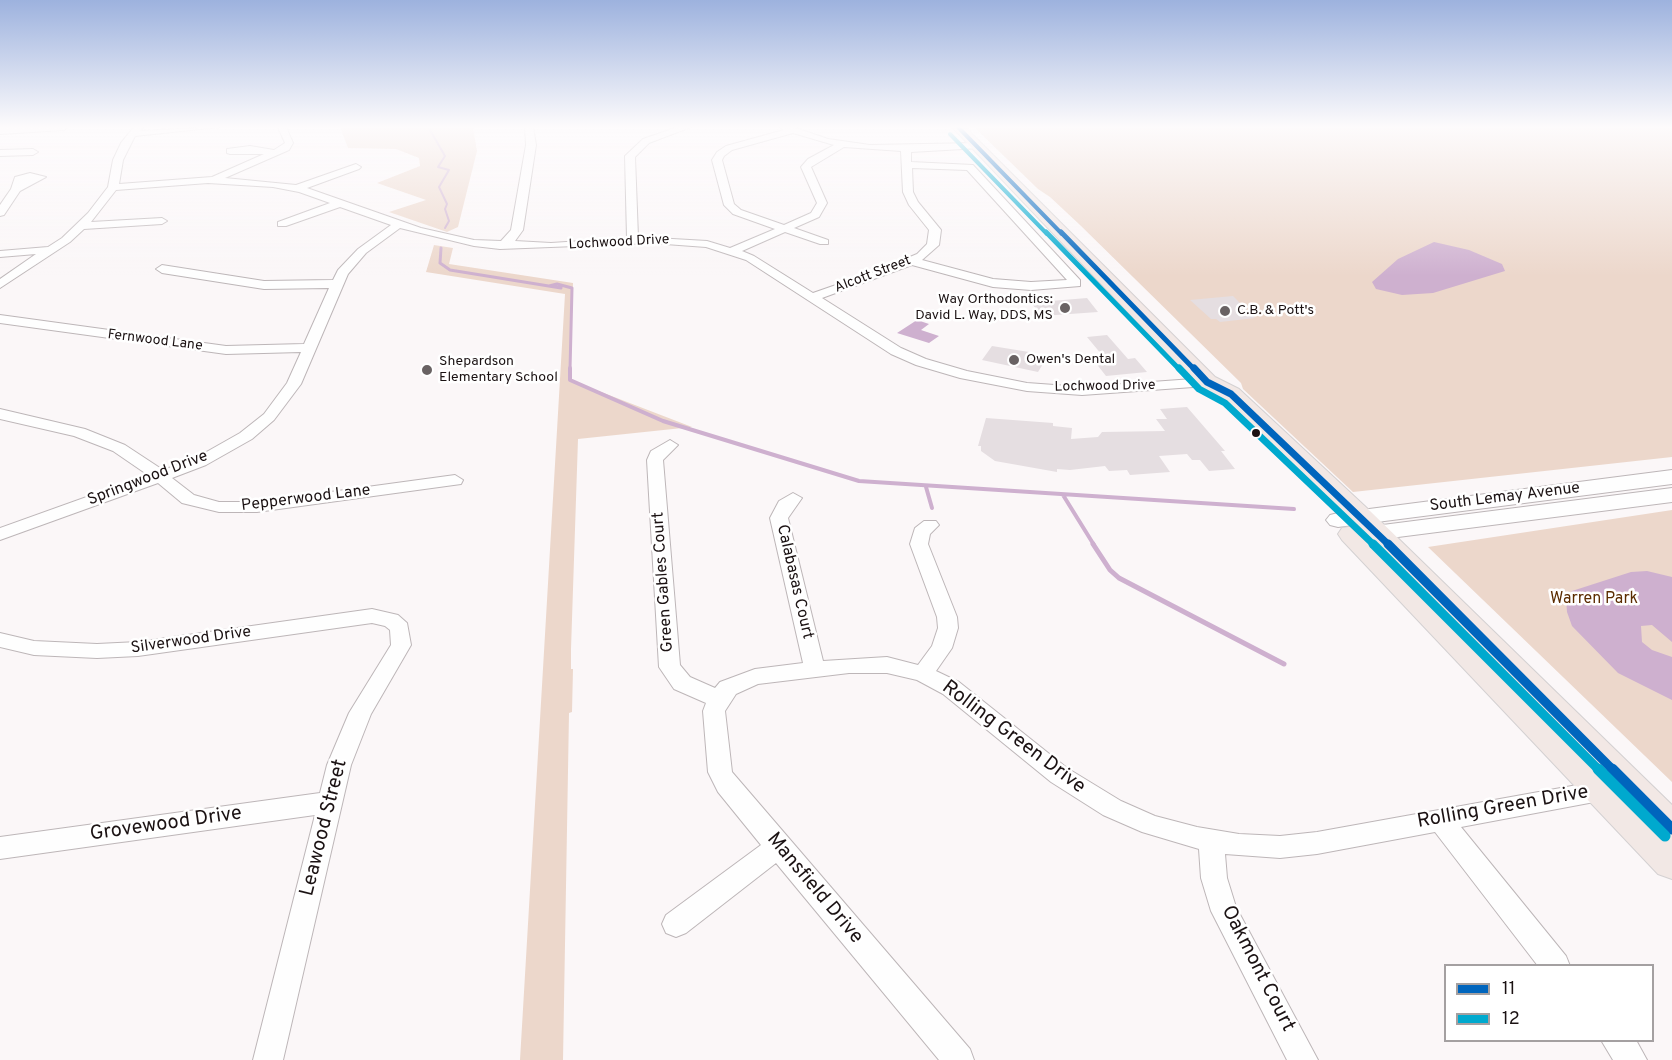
<!DOCTYPE html>
<html>
<head>
<meta charset="utf-8">
<style>
	body { margin:0 }
	#map { position:relative; width:1672px; height:1060px; overflow:hidden; background:#fbf7f8; font-family:Overpass,sans-serif }
	canvas { display:block }
	.legend { position:absolute; left:1444px; top:964px; width:210px; height:78px; box-sizing:border-box; background:#fff; border:2px solid #a4a0a1; margin:0; padding:8px 10px; list-style:none; font-size:18px; color:#1b1213 }
	.legend li { display:flex; align-items:center; gap:12px; height:30px }
	.legend b { width:30px; border:2px solid #a4a0a1 }
</style>
</head>
<body>
<div id="map">
<canvas width="1672" height="1060"></canvas>
<ul class="legend">
<li><b style="height:8px;background:#0065bd"></b>11</li>
<li><b style="height:8px;background:#00a9ce"></b>12</li>
</ul>
</div>
<script>
const ctx = document.querySelector('canvas').getContext('2d');
ctx.lineJoin = 'round';
function fillPath(path, color) { ctx.fillStyle = color; ctx.fill(path, 'evenodd'); }
const poly = rows => new Path2D(rows.map(r => 'M' + r).join(''));
function stroke(path, color, width, dash) { ctx.strokeStyle = color; ctx.lineWidth = width; ctx.lineCap = dash ? 'butt' : 'round'; ctx.setLineDash(dash || []); ctx.stroke(path); }
function label(font, color, halo, rows, align = 'center') {
  ctx.font = font + ' Overpass,sans-serif'; ctx.lineWidth = 5; ctx.setLineDash([]); ctx.textBaseline = 'middle'; ctx.strokeStyle = halo; ctx.fillStyle = color; for (const [text, x, y, turn = 0] of rows) {
    ctx.save(); ctx.translate(x, y); ctx.rotate((+turn || 0) * Math.PI / 180); ctx.textAlign = isNaN(turn) ? turn : align; if (halo) ctx.strokeText(text, 0, 0); ctx.fillText(text, 0, 0); ctx.restore();
  }
}
fillPath(poly([
	[340,127,473,127,477,151,458,227,447,232,389,212,426,200,377,183,420,166,419,158,396,149,348,148],
	[974,127,1672,127,1672,457,1353,492,1243,389,1241,383,1080,225,1050,197,1038,189],
	[434,245,453,248,449,264,573,283,570,380,692,427,578,439,571,649,571,669,573,669,572,712,569,713,563,1060,520,1060,565,294,426,272],
	[1672,510,1672,782,1428,547]
]), '#ecd7cb');
fillPath(poly([
	[1434,242,1469,250,1502,264,1505,271,1433,293,1402,295,1376,289,1372,282,1398,259],
	[917,320,929,324,921,330,939,336,929,343,897,333],
	[1647,571,1672,577,1672,642,1652,625,1641,626,1642,642,1652,650,1672,657,1672,700,1618,673,1572,626,1567,612,1566,599,1572,591,1631,572]
]), '#ceb0cf');
stroke(poly([
	[433,127,430,130,445,156,438,167,449,170,439,187,447,204,445,209,449,221,445,228]
]), '#ceb0cf', 2);
stroke(poly([
	[441,248,440,263,450,270,561,288],
	[549,286,557,284,572,288,570,370]
]), '#ceb0cf', 3);
stroke(poly([
	[570,368,570,380,663,421,859,481,1294,509],
	[926,487,932,508],
	[1063,495,1094,545]
]), '#ceb0cf', 4);
stroke(poly([
	[1093,544,1110,570,1119,578,1284,664]
]), '#ceb0cf', 5);
fillPath(poly([
	[1030,292,1051,301,1087,298,1098,312,1042,316,1032,304,1039,304],
	[1233,296,1255,318,1220,322,1216,319,1211,319,1190,300],
	[1107,335,1128,359,1135,358,1147,372,1106,376,1095,362,1107,361,1087,337],
	[992,346,1029,352,1027,355,1046,359,1038,372,982,360],
	[1187,407,1225,451,1221,451,1235,469,1209,471,1200,460,1192,460,1187,454,1159,456,1170,472,1130,475,1127,470,1109,471,1105,466,1070,470,1057,469,1057,472,995,461,981,451,981,446,978,446,986,418,1053,423,1053,426,1072,428,1071,439,1098,437,1102,432,1165,431,1156,419,1167,419,1160,409]
]), '#e5dee1');
const street = poly([
	[68,127,64,130,0,134,0,128,68,127],
	[134,127,143,127,140,131,219,127,135,136,123,160,119,184,212,177,264,154,230,154,227,153,227,149,250,146,274,150,285,143,278,127,286,127,293,143,289,150,225,178,296,185,356,164,361,167,359,169,307,188,421,228,474,240,501,241,511,230,526,145,525,127,533,127,536,145,523,230,515,241,551,243,627,238,625,156,643,139,678,127,691,127,649,143,635,157,638,237,707,241,730,248,775,229,733,214,724,205,712,160,717,152,726,146,784,130,780,127,793,127,828,139,870,145,977,143,980,144,980,148,911,152,911,162,973,165,1080,280,1080,286,1031,290,993,287,912,265,822,298,901,348,926,359,967,371,1027,383,1082,387,1207,378,1214,382,1207,386,1082,395,1027,391,960,378,916,365,891,354,746,260,706,247,652,243,500,249,474,246,400,228,366,253,348,274,301,384,274,420,252,439,206,465,172,478,194,495,219,502,257,502,455,475,463,480,461,484,257,512,219,512,182,503,158,483,0,540,0,528,148,475,113,451,74,436,0,419,0,409,85,429,125,445,163,470,194,459,240,433,264,414,287,383,301,352,226,354,0,323,0,315,226,346,304,344,329,288,264,289,162,273,156,269,162,265,264,281,333,280,338,270,358,249,391,225,340,207,286,226,278,226,278,222,330,203,299,192,273,187,208,183,116,190,91,222,162,218,167,221,162,224,84,229,70,242,0,288,0,279,36,254,0,257,0,251,48,247,62,238,88,213,108,187,113,160,121,143,134,127],
	[793,133,834,145,808,159,801,167,817,203,811,213,784,225,741,210,734,204,722,160,724,156,732,150,793,133],
	[844,147,901,151,903,192,909,205,929,230,927,244,917,254,879,270,813,293,754,256,742,251,785,232,820,244,828,244,828,240,794,228,819,217,827,203,811,167,844,147],
	[912,168,967,170,1067,280,1031,282,993,279,922,260,939,245,941,230,918,202,913,192,912,168],
	[0,150,33,149,38,152,33,155,0,156,0,150],
	[30,173,46,177,20,191,4,215,0,216,0,205,11,189,15,177,30,173],
	[670,440,678,445,663,460,680,665,690,677,715,688,720,682,755,669,803,663,770,518,779,501,793,493,802,498,788,518,823,661,887,657,918,665,932,646,938,628,937,617,910,544,915,528,924,521,936,521,939,525,930,534,928,544,957,617,958,628,952,648,936,671,959,682,1067,768,1121,801,1155,816,1197,827,1239,834,1280,836,1317,832,1605,780,1614,783,1617,790,1614,797,1605,800,1461,827,1566,956,1570,966,1538,966,1435,832,1317,854,1280,858,1225,854,1227,878,1236,907,1318,1060,1287,1060,1211,911,1201,878,1199,849,1142,832,1103,815,1051,782,943,694,917,680,887,673,849,673,758,684,736,694,725,711,732,772,970,1049,974,1060,939,1060,776,863,686,933,676,937,666,933,662,924,666,915,761,845,718,792,708,772,703,711,706,703,674,689,659,667,647,460,651,451,670,440],
	[372,609,398,615,407,623,411,645,371,714,351,765,283,1060,253,1060,315,815,0,859,0,837,320,793,327,765,349,713,391,645,390,630,385,626,372,623,138,656,97,658,34,655,0,647,0,633,34,641,97,644,138,642,372,609],
	[1601,1040,1636,1040,1647,1060,1613,1060,1601,1040]
]);
const secondary = poly([
	[1672,470,1672,484,1338,527,1330,525,1326,520,1330,515,1338,513,1672,470],
	[1672,488,1672,502,1359,542,1350,540,1347,535,1350,530,1359,528,1672,488]
]);
const primary = poly([
	[952,127,965,127,1215,377,1239,389,1370,511,1672,805,1672,879,1658,874,1342,540,1338,534,1342,528,1355,526,1223,399,1199,387,952,127]
]);
stroke(street, '#bdb6b8', 2);
stroke(secondary, '#bdb6b8', 2);
stroke(primary, '#d4d1d2', 2);
fillPath(street, '#fefefe');
fillPath(secondary, '#fefefe');
fillPath(primary, '#f2e8e5');
stroke(poly([
	[958,127,1062,234]
]), '#0065bd', 4);
stroke(poly([
	[1061,232,1195,370]
]), '#0065bd', 5);
stroke(poly([
	[1194,368,1207,382,1231,394,1389,545]
]), '#0065bd', 7);
stroke(poly([
	[1388,544,1614,771]
]), '#0065bd', 9);
stroke(poly([
	[1612,769,1672,829]
]), '#0065bd', 11);
stroke(poly([
	[950,134,1047,234]
]), '#00a9ce', 4);
stroke(poly([
	[1046,232,1180,370]
]), '#00a9ce', 5);
stroke(poly([
	[1179,368,1199,389,1225,403,1374,545]
]), '#00a9ce', 7);
stroke(poly([
	[1373,544,1600,771]
]), '#00a9ce', 9);
stroke(poly([
	[1598,769,1665,836]
]), '#00a9ce', 11);
const sky = ctx.createLinearGradient(0, 0, 0, 276);
sky.addColorStop(0, '#9db2de');
sky.addColorStop(0.46, '#fdfbfc');
sky.addColorStop(1, '#fdfbfc00');
ctx.fillStyle = sky;
ctx.fillRect(0, 0, 1672, 276);
for (const [x, y, r, color] of [
	[1065,308,6,"#696263"],
	[1225,311,6,"#696263"],
	[1014,360,6,"#696263"],
	[427,370,6,"#696263"],
	[1256,433,5,"#1b1213"]
]) { const dot = new Path2D(); dot.arc(x, y, r, 0, 2 * Math.PI); ctx.fillStyle = color; ctx.fill(dot); stroke(dot, '#fff', 2); }
label('14px', '#1b1213', '#fff', [
	["Lochwood Drive",619,243,-3],
	["Alcott Street",873,275,-21],
	["Fernwood Lane",155,341,7],
	["Lochwood Drive",1105,387,-1]
]);
label('14px', '#1b1213', '#fff', [
	["Way Orthodontics:",1053,300,"right"],
	["David L. Way, DDS, MS",1053,316,"right"],
	["C.B. & Pott's",1237,311],
	["Owen's Dental",1026,360],
	["Shepardson",439,362],
	["Elementary School",439,378]
], 'left');
label('16px', '#1b1213', '#fff', [
	["Springwood Drive",148,479,-21],
	["South Lemay Avenue",1505,498,-7],
	["Pepperwood Lane",306,499,-7],
	["Green Gables Court",664,582,-94],
	["Calabasas Court",794,582,77],
	["Silverwood Drive",191,641,-8]
]);
label('16px', '#5b2c00', '#fff', [
	["Warren Park",1594,600]
]);
label('20px', '#1b1213', '#fff', [
	["Rolling Green Drive",1013,738,37],
	["Rolling Green Drive",1503,808,-10],
	["Grovewood Drive",166,825,-8],
	["Leawood Street",325,828,-76],
	["Mansfield Drive",814,889,50],
	["Oakmont Court",1257,969,63]
]);
</script>
</body>
</html>
